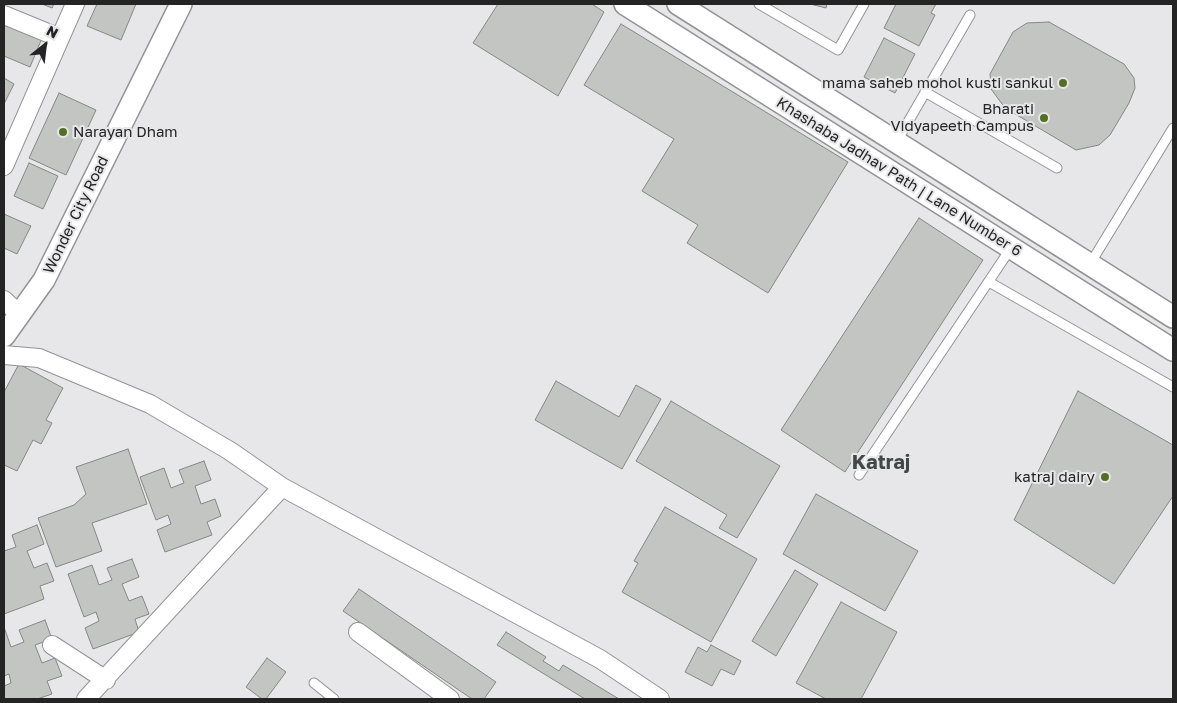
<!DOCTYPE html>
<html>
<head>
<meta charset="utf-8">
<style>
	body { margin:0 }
	#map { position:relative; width:1177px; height:703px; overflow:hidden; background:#e7e7ea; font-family:"Golos Text",sans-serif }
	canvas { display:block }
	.frame { position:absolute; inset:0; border:5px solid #242425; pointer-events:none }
	.north { position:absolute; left:20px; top:20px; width:50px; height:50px; -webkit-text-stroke:4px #e7e7ea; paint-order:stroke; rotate:29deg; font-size:14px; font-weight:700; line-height:20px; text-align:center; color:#242425 }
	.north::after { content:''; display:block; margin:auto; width:18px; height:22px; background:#242425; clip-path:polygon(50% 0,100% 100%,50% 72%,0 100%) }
</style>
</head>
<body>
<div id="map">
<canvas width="1177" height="703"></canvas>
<div class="frame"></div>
<div class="north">N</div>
</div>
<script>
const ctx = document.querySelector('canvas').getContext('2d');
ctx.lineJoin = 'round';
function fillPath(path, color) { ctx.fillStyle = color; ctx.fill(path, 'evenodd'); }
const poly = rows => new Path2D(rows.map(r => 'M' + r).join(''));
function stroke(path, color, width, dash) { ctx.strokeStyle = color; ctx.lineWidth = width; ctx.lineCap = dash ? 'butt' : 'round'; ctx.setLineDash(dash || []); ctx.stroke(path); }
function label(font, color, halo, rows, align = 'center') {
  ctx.font = font + ' "Golos Text",sans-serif'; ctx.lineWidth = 4; ctx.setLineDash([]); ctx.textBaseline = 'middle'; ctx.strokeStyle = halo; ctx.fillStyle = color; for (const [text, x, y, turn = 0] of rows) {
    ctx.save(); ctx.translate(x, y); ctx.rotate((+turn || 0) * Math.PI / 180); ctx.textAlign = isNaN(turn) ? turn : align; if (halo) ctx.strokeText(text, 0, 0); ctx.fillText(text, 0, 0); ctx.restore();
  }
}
const building = poly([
	[42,4,54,4,52,8,42,4],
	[97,4,136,4,121,40,87,26,97,4],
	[498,4,592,4,604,12,558,96,473,43,498,4],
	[810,4,827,4,826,8,810,4],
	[896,4,936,4,931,13,935,15,919,46,884,28,896,4],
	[4,22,42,38,30,67,4,56,4,22],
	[1049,22,1124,64,1134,78,1135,88,1129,103,1110,135,1099,145,1076,150,1005,108,991,89,990,74,1013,32,1027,23,1049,22],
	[621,24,848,162,768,293,687,243,698,225,642,191,674,139,584,85,621,24],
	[884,38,915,54,895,93,864,77,884,38],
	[4,78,14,84,4,104,4,78],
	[59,93,96,110,66,175,29,158,59,93],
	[29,163,58,176,43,209,14,196,29,163],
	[4,214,31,226,17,254,4,248,4,214],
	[919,218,983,260,845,472,781,430,919,218],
	[19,364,63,388,46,420,52,423,41,444,33,440,17,471,4,465,4,392,19,364],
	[556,381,619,417,636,385,661,399,622,469,535,420,556,381],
	[1078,391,1173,445,1173,496,1114,584,1014,520,1078,391],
	[671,401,780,466,737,538,719,528,727,515,636,461,671,401],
	[128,449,147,504,92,523,102,551,56,567,38,518,74,505,86,494,76,467,128,449],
	[204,461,211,480,195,486,201,504,215,499,221,516,207,522,212,535,165,552,157,530,171,524,168,515,156,520,140,477,164,468,171,488,184,483,179,470,204,461],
	[816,494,918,551,885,611,783,554,816,494],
	[665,507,757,559,711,642,622,592,638,563,634,561,665,507],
	[37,525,44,544,27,551,34,568,47,563,54,581,40,586,44,599,4,614,4,551,16,547,12,535,37,525],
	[132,559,139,577,122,584,129,601,142,596,149,614,135,619,139,632,93,649,85,628,99,621,96,612,84,617,68,574,92,565,99,585,112,580,107,568,132,559],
	[795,570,818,584,776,656,752,641,795,570],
	[359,589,496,682,484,699,472,699,343,611,359,589],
	[841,602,897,632,861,699,826,699,796,683,841,602],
	[45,620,52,639,35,645,42,663,55,658,62,676,47,681,52,694,37,699,4,699,4,686,11,683,9,674,4,676,4,627,11,647,24,642,19,630,45,620],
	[506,632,546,657,543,661,559,671,563,665,619,699,585,699,497,645,506,632],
	[711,645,741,661,734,675,721,669,712,686,685,672,698,647,707,652,711,645],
	[267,658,286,672,266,699,262,699,246,687,267,658]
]);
fillPath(building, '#c3c5c2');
stroke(building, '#868784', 1);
const service = poly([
	[759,4,838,50,864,4],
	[925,92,1057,168],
	[897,141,970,15],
	[1090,264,1173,128],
	[989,282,1173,387],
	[859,475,1011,248],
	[314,683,334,699]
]);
const minor = poly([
	[4,15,60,38],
	[4,166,75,4],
	[4,300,19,314],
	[4,355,39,358,150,404,230,451,282,487,600,659,660,699],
	[358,632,450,699],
	[52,645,106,680],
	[86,699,282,487]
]);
const tertiary = poly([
	[625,4,1173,350],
	[678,4,1173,317],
	[4,336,44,280,181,4]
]);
stroke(service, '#939395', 11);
stroke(minor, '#939395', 20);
stroke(tertiary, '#939395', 24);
stroke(service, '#fff', 9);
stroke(minor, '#fff', 18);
stroke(tertiary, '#fff', 21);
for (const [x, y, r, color] of [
	[1063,83,5,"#526f23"],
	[1044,118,5,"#526f23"],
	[63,132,5,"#526f23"],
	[1105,477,5,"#526f23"]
]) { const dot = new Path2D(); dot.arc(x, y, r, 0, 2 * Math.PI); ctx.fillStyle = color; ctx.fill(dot); stroke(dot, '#e7e7ea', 2); }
label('15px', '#242425', '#e7e7ea', [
	["mama saheb mohol kusti sankul",1053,83],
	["Bharati",1034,109],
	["Vidyapeeth Campus",1034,126],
	["Narayan Dham",73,132,"left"],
	["katraj dairy",1095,477]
], 'right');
label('15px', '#242425', '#e7e7ea', [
	["Khashaba Jadhav Path | Lane Number 6",899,177,32],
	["Wonder City Road",76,215,-64]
]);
label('bold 20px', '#454648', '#e7e7ea', [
	["Katraj",881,463]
]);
</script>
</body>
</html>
